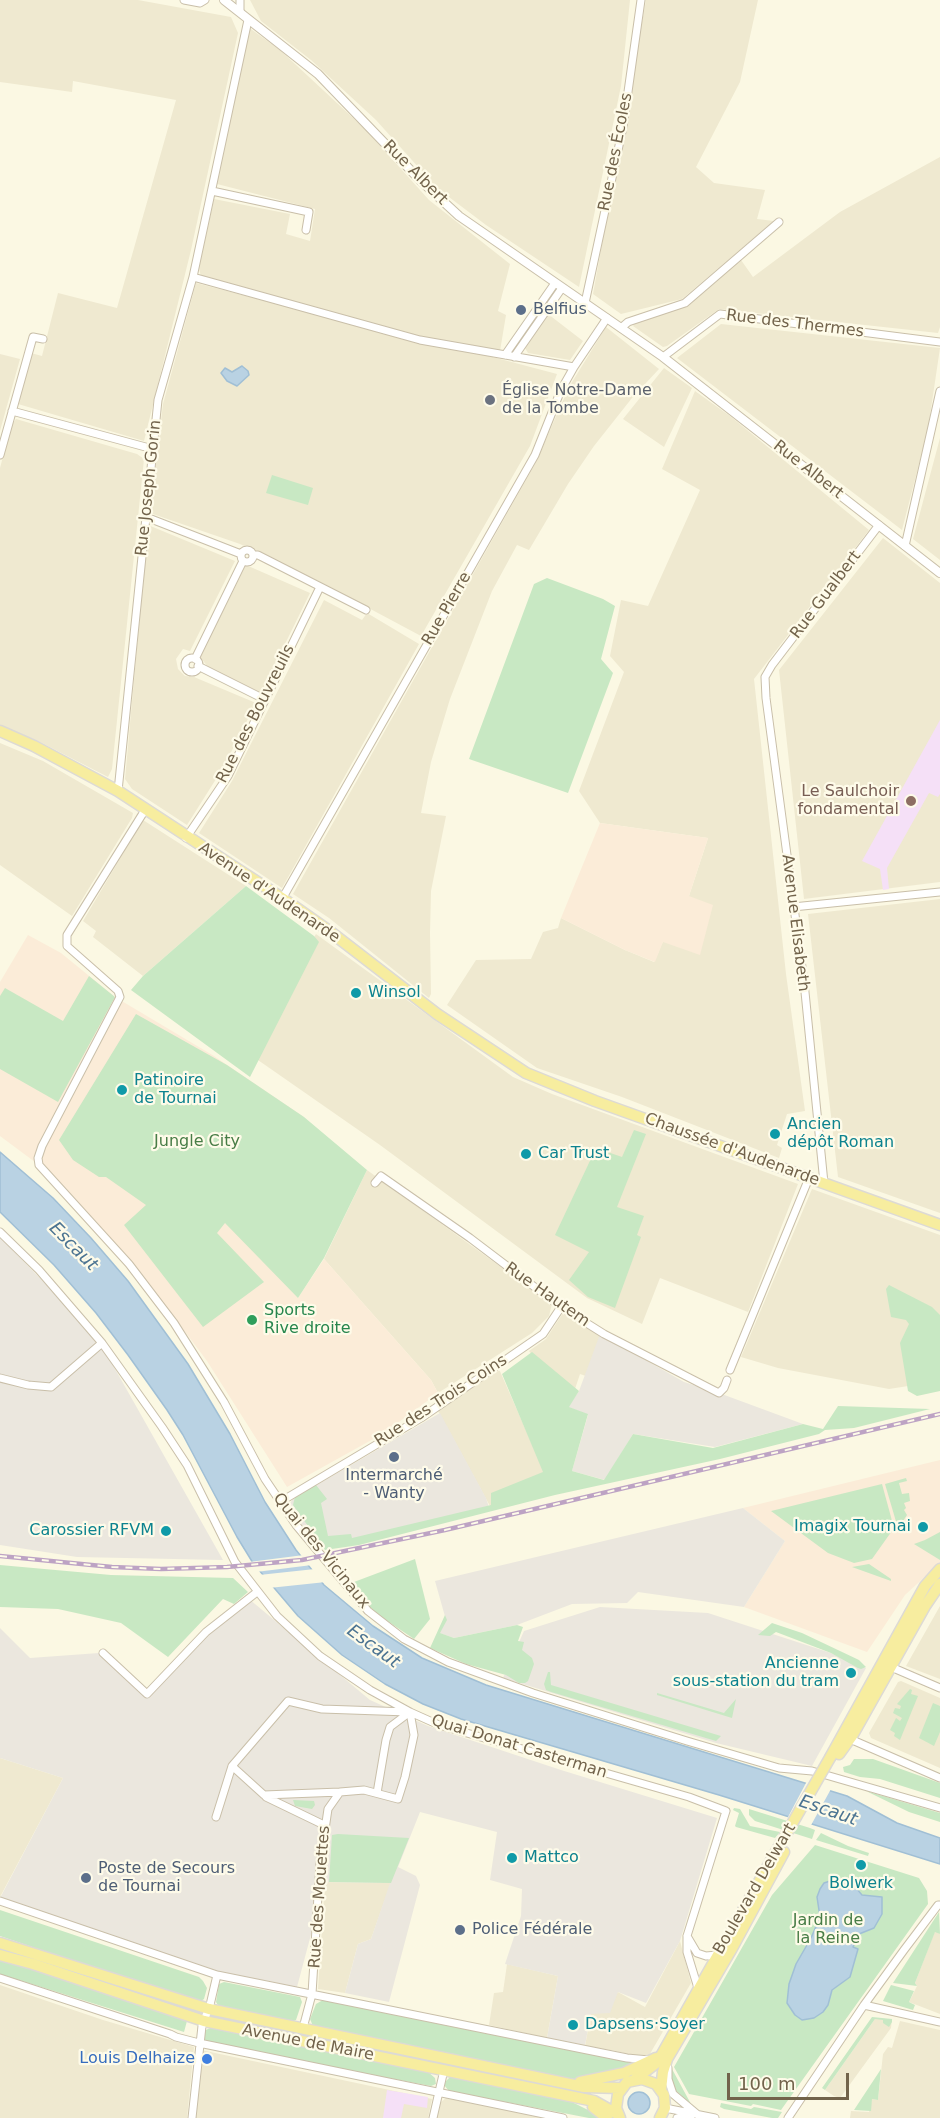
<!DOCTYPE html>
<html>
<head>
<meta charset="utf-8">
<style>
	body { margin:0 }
	#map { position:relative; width:940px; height:2118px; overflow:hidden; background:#fbf8e3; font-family:"DejaVu Sans",sans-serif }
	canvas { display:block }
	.scale { position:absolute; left:727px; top:2073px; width:122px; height:27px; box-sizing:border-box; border:3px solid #72634b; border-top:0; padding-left:8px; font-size:18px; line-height:21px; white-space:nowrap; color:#72634b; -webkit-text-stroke:4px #fefbe9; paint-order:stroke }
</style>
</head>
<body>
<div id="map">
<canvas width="940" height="2118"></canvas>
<div class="scale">100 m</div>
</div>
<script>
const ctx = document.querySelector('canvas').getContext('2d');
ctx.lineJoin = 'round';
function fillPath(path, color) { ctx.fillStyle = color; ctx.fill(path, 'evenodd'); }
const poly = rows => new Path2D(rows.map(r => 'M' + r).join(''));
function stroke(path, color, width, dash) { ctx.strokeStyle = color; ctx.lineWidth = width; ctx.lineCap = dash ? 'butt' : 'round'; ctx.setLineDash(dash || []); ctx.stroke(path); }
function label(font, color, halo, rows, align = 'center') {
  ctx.font = font + ' "DejaVu Sans",sans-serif'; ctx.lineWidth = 4.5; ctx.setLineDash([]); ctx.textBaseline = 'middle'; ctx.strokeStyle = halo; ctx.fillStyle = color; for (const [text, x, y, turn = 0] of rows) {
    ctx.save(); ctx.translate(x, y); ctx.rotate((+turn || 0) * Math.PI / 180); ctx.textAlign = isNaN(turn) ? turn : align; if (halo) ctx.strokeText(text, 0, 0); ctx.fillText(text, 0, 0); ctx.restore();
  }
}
fillPath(poly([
	[0,0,138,0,231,17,238,33,191,250,144,441,18,404,31,353,42,356,58,293,117,308,176,100,73,81,72,92,0,82],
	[250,0,630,0,621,86,579,287,486,225,437,188,376,120,311,60,261,21],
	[646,0,758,0,740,82,696,167,714,183,765,190,757,219,774,221,682,299,621,314,593,294],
	[248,27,280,50,366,130,429,200,510,264,498,311,506,315,500,351,381,329,201,277,199,268,214,199,290,214,286,234,310,241,315,209,217,184],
	[940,157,940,327,938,333,719,309,667,346,663,347,633,326,635,323,685,307,741,260,753,277,840,212],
	[196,283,420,341,485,355,557,374,530,446,421,636,318,581,240,544,150,513,163,404],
	[548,314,583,341,570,360,528,353,525,348],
	[721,324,940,348,928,429,902,530,677,358],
	[606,327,659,369,632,398,594,446,568,484,529,550,517,545,492,591,450,699,431,762,421,813,446,816,431,891,430,933,431,994,429,998,329,918,293,894,535,464,569,387],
	[0,354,20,359,0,431],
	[664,368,692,388,664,447,623,419],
	[695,391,730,416,869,530,754,679,786,974,805,1111,787,1114,777,1145,782,1148,779,1158,622,1097,537,1068,447,1005,476,960,531,959,543,932,558,928,561,918,625,950,654,962,663,941,700,954,689,896,708,838,600,823,579,791,624,672,610,656,621,600,648,606,700,490,662,469],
	[16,419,137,454,144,459,112,769,108,777,38,741,0,725,0,468,11,426],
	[940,438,940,560,913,539],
	[148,525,235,561,190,651,183,649,176,659,178,669,185,676,194,677,256,703,223,768,187,825,132,789,125,779],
	[883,538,940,583,940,882,804,899,779,670],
	[246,565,310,593,261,693,208,667,200,657],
	[324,600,362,620,367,613,419,644,282,888,199,833,232,781],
	[0,743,43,761,133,813,132,818,72,916,0,865],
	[143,820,246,886,143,976,93,937,96,931,83,921],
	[940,899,940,1213,838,1177,808,914],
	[316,934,513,1077,552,1094,798,1184,748,1312,660,1278,642,1324,587,1298,380,1145,245,1051],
	[367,1170,552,1304,549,1316,532,1333,438,1393,431,1380,324,1259],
	[812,1189,940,1235,940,1381,889,1389,778,1368,741,1357],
	[563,1313,612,1343,603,1382,580,1374,574,1392,550,1377,529,1351,546,1339],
	[499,1369,554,1494,491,1508,438,1411],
	[940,1606,940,1679,906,1666],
	[901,1681,940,1698,940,1768,871,1738,869,1733,898,1682],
	[0,1758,63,1778,0,1897],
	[325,1882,391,1883,371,1939,358,1944,345,1993,318,1989],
	[935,1931,940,1934,940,2014,909,2002,917,1986,915,1983],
	[680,1941,691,1983,647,2059,616,2051,585,2046,591,2013,618,1992,645,2007],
	[507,1964,558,1976,547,2038,489,2025,494,1993,503,1992],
	[0,1985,103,2020,194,2047,187,2118,0,2118],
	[875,2019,892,2019,891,2028,840,2098,834,2096,825,2090],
	[900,2021,940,2030,940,2118,850,2118,851,2111,869,2112,872,2099,878,2100,883,2054,888,2047,892,2048],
	[201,2050,432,2099,428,2118,195,2118],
	[446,2098,549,2118,437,2118,441,2102]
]), '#efe9d0');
fillPath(poly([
	[600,823,708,838,689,896,713,905,700,955,663,942,655,962,625,950,561,918],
	[28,935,61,953,115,997,214,1056,304,1117,298,1298,324,1259,431,1380,438,1393,384,1433,287,1487,207,1361,165,1305,39,1165,0,1136,0,982],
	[940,1460,940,1563,905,1595,867,1652,744,1607,785,1541,743,1508]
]), '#fbecd8');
fillPath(poly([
	[0,1237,97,1337,223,1560,77,1557,0,1545],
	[600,1334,684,1382,719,1393,803,1424,715,1447,633,1434,605,1480,572,1471,588,1415,568,1407,579,1391],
	[440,1413,486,1498,489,1507,319,1547,291,1510,290,1503,293,1499],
	[743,1508,785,1541,744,1607,638,1592,627,1603,572,1604,517,1625,454,1638,439,1633,446,1620,435,1581],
	[249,1599,370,1700,428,1726,561,1770,717,1818,680,1941,646,2003,618,1992,610,2013,591,2014,585,2045,547,2038,558,1976,505,1964,521,1916,522,1889,490,1880,497,1832,420,1812,398,1867,416,1876,420,1885,389,2002,345,1993,358,1944,371,1939,390,1883,325,1882,297,1987,217,1971,0,1898,63,1778,0,1758,0,1628,30,1658,99,1653,147,1693,189,1648],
	[600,1607,708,1613,831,1653,866,1668,812,1766,716,1743,503,1678,524,1631]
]), '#ebe7de');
fillPath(poly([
	[940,720,940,794,938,797,929,793,887,868,889,889,883,890,880,869,862,861],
	[387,2090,428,2097,427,2108,404,2104,401,2118,383,2118]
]), '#f5e0f7');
fillPath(poly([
	[272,475,313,488,308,505,266,493],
	[547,578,603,599,615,606,601,659,613,673,568,793,469,759,534,584],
	[246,886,314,936,319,942,250,1077,131,990,143,976],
	[89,976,115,997,58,1102,0,1069,0,996,5,988,63,1021],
	[136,1014,227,1065,304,1117,367,1170,324,1258,298,1298,225,1223,217,1233,264,1282,203,1327,124,1225,146,1205,106,1177,99,1177,73,1160,59,1140],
	[634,1130,646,1134,617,1207,644,1216,637,1235,641,1237,615,1308,588,1297,569,1280,589,1252,555,1235,596,1148,622,1157],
	[889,1285,932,1307,940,1315,940,1391,917,1396,908,1391,900,1343,909,1324,906,1320,891,1317,886,1289],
	[532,1352,579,1391,569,1407,588,1414,572,1471,604,1480,633,1434,713,1448,803,1424,823,1429,838,1406,930,1409,854,1428,825,1430,819,1434,720,1459,555,1495,359,1545,325,1550,293,1505,295,1497,316,1485,327,1499,321,1503,328,1536,351,1534,352,1538,491,1505,491,1493,543,1472,502,1374],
	[906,1478,907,1481,899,1483,902,1494,909,1493,910,1501,904,1503,906,1508,904,1510,907,1515,899,1527,897,1525,885,1484],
	[882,1484,894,1528,872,1559,854,1563,828,1553,771,1511],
	[940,1532,940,1560,914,1544,925,1540],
	[415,1559,430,1619,414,1639,380,1616,359,1597,354,1582],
	[869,1564,891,1579,891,1581,852,1567],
	[0,1565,111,1575,233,1578,248,1592,234,1604,223,1599,168,1657,121,1623,58,1609,0,1607],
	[445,1615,447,1620,440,1633,454,1638,517,1625,523,1627,518,1641,524,1642,522,1650,532,1658,534,1664,528,1681,525,1683,519,1683,506,1675,466,1664,430,1648],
	[772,1623,802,1633,859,1660,866,1667,861,1669,858,1668,831,1653,776,1632,770,1636,758,1635],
	[548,1672,550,1672,551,1685,721,1736,716,1741,551,1692,546,1690,544,1684],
	[910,1689,912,1690,911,1694,918,1696,900,1740,894,1736,895,1733,890,1730,896,1718,900,1721,902,1718,893,1713,895,1708,900,1709,901,1706,897,1704],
	[657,1693,724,1713,736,1699,732,1718,657,1695],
	[933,1703,940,1706,940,1732,934,1746,919,1738],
	[854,1759,873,1759,940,1783,940,1798,880,1779,860,1777,844,1772,843,1767,850,1765],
	[866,1791,940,1813,940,1822,909,1812],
	[293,1800,314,1801,315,1805,312,1809,295,1806],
	[734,1808,740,1809,750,1826,780,1832,775,1838,736,1827,735,1826,739,1813,733,1810],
	[749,1809,810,1828,815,1830,812,1839,755,1821,749,1815],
	[821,1833,848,1846,869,1853,868,1856,816,1840],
	[338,1834,409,1838,391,1883,329,1882,332,1835],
	[815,1845,919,1878,927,1891,928,1904,781,2110,753,2104,751,2106,689,2094,674,2067,772,1895],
	[0,1910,199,1977,203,1981,207,1988,204,1999,198,2003,0,1936],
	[939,1912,940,1934,935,1932,915,1983,917,1986,893,1983],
	[0,1958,187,2021,184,2032,0,1974],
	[224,1982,300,1997,302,2002,296,2020,292,2022,219,2007,216,2002,219,1984],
	[891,1985,914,1991,909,2002,915,2005,913,2010,883,2001],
	[323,2000,419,2020,633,2063,631,2066,575,2080,525,2070,313,2026,310,2019,316,2004],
	[872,2017,892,2019,892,2022,889,2027,883,2023,883,2020,875,2019,825,2090,822,2088],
	[210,2028,427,2071,435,2078,436,2084,431,2086,209,2044,204,2040,203,2035,206,2030],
	[672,2069,691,2104,691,2105,688,2104,689,2102,675,2090,672,2081],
	[881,2069,878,2100,872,2099,871,2111,854,2110],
	[451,2076,564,2098,604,2118,589,2118,449,2091,444,2085,446,2081],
	[721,2103,751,2109,754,2107,782,2112,778,2118,772,2118,724,2109,720,2107]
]), '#c8e8c3');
const water = poly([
	[242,366,248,371,249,375,237,386,227,381,221,373,225,368,232,372,242,366],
	[0,1152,53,1198,91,1238,128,1281,188,1364,230,1434,265,1502,296,1550,324,1585,373,1626,422,1658,486,1685,847,1796,897,1823,940,1838,940,1864,719,1795,461,1719,423,1704,385,1684,342,1655,298,1616,253,1563,237,1537,183,1435,167,1410,128,1355,96,1313,54,1265,0,1212,0,1152],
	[830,1881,848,1883,856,1888,862,1895,882,1897,882,1914,874,1928,859,1934,853,1947,858,1949,850,1977,832,1990,828,2005,823,2012,814,2018,802,2020,795,2015,787,2003,789,1984,796,1964,811,1938,820,1917,817,1897,820,1889,824,1883,830,1881],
	'628 2103a11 11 0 1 1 22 0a11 11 0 1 1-22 0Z'
]);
fillPath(water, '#b9d2e3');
stroke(water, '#a0bfd5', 1.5);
fillPath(poly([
	[304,1555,312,1565,256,1572,249,1562],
	[315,1569,326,1582,269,1588,259,1575],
	[807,1781,831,1789,810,1827,787,1819]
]), '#fbf8e3');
const minor = poly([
	[184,0,200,3,205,0],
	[240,0,240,11],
	[212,191,309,212,306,230],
	[193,277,420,340,574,367],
	[585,303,623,127,641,0],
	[621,328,628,322,685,303,779,222],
	[505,355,555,283],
	[514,357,562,288],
	[663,357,720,314,940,342],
	[12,411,153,449],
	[0,455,33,337,43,339],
	[146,517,241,554],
	[905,546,940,391],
	'241 556a6 6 0 1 1 12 0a6 6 0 1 1-12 0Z',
	[253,555,258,555,366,610],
	'185 665a7 7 0 1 1 14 0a7 7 0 1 1-14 0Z',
	[195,659,243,561],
	[198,666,264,699],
	[118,791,158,400,193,277,248,20],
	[145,810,67,935,67,946,118,991,120,997,42,1146,38,1158,39,1165,129,1264,174,1323,224,1402,265,1479,296,1525,368,1611,404,1639,448,1662,533,1693,687,1741,779,1768,812,1771,940,1808],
	[186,838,228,776,320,587],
	[282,899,535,455,561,390,574,367,607,318],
	[793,907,940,892],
	[375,1183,381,1176,470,1238,561,1307,604,1334,719,1393,724,1388,727,1380],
	[824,1183,804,982,766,698,765,677,772,665,879,525],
	[0,1232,39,1270,102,1343,162,1427,187,1465,235,1562,277,1616,320,1656,370,1690,410,1712,439,1725,689,1797,726,1811,687,1936,687,1952,698,1988],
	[730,1370,809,1178],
	[0,1378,28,1385,51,1387,102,1343],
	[280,1502,421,1418,543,1334,561,1307],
	[103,1653,147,1694,206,1632,257,1592],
	[891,1667,940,1688],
	[850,1739,940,1778],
	[232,1766,264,1795,340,1792],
	[377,1793,386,1740,390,1727,410,1712],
	[266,1797,324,1825],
	[216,1817,232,1766,288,1701,322,1709,408,1712],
	[0,1901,217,1975,627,2058,649,2060],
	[687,1936,697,1953,706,1956,717,1955],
	[0,1978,170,2034,176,2037,199,2043,563,2118],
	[864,2005,940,2022],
	[303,2028,312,1994,320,1863,328,1809,340,1792,364,1790,398,1799,405,1777,414,1735,410,1712],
	[668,2068,668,2079,673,2094,698,2115],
	[665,2108,715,2118],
	[192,2118,202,2026,210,2005,217,1975],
	[433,2118,444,2070],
	[677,2118,692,2115],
	[788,2118,864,2005,904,1950,938,1905,940,1905]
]);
const tertiary = poly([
	[224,0,318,74,420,180,459,216,663,357,940,573]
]);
const primary = poly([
	[0,731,34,746,118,791,291,904,328,930,437,1014,526,1073,595,1101,940,1225],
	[839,1754,852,1736,925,1606,940,1584],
	[831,1756,925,1586,940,1569],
	[0,1943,209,2009,584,2087,621,2088],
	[0,1955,33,1964,204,2021,594,2101,619,2115],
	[635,2079,655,2064,661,2056,777,1850],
	[580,2082,624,2073,656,2058],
	[661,2090,663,2072,667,2059,731,1950,784,1852],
	[593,2107,607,2118],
	[620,2118,616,2108,618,2094,627,2082,642,2079,656,2084,664,2095,665,2108,660,2118]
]);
stroke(minor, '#c9bfa9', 9);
stroke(tertiary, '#c9bfa9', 10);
stroke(primary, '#dddad4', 13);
stroke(minor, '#fff', 7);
stroke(tertiary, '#fff', 8);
stroke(primary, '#f7ed9f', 10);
const rail = poly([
	[0,1556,112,1567,161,1569,227,1567,302,1560,445,1530,940,1414]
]);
stroke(rail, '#bda3c4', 4.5);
stroke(rail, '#fefbe9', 2, [7]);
const primaryBridge = poly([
	[777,1850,831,1756]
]);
stroke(primaryBridge, '#dddad4', 13, []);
stroke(primaryBridge, '#f7ed9f', 10);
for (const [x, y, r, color] of [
	[521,310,6,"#5c6f8a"],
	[490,400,6,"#6b7280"],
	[911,801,6,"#8d6e63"],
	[356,993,6,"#0f9aa8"],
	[122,1090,6,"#0f9aa8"],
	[775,1134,6,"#0f9aa8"],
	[526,1154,6,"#0f9aa8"],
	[252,1320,6,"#2e9e5b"],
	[394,1457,6,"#5c6f8a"],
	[923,1527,6,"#0f9aa8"],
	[166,1531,6,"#0f9aa8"],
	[851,1673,6,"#0f9aa8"],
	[512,1858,6,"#0f9aa8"],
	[861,1865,6,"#0f9aa8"],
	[86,1878,6,"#5c6f8a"],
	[460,1930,6,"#5c6f8a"],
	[573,2025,6,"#0f9aa8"],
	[207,2059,6,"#3f7fe0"]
]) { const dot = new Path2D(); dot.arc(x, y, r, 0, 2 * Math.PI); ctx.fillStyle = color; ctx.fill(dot); stroke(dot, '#fefbe9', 2); }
label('16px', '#72634b', '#fefbe9', [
	["Rue des Écoles",616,152,-79],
	["Rue Albert",415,173,45],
	["Rue des Thermes",795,324,7],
	["Rue Albert",808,470,38],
	["Rue Joseph Gorin",149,488,-84],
	["Rue Gualbert",826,595,-53],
	["Rue Pierre",447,609,-60],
	["Rue des Bouvreuils",256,714,-63],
	["Avenue d'Audenarde",269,893,34],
	["Avenue Elisabeth",795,923,83],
	["Chaussée d'Audenarde",732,1150,20],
	["Rue Hautem",547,1295,35],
	["Rue des Trois Coins",441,1401,-33],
	["Quai des Vicinaux",321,1551,51],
	["Quai Donat Casterman",519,1747,17],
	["Boulevard Delwart",755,1889,-60],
	["Rue des Mouettes",320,1897,-86],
	["Avenue de Maire",308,2043,11]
]);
label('16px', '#4e5e75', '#fefbe9', [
	["Belfius",533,310],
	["Intermarché",394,1476,"center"],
	["- Wanty",394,1494,"center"],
	["Poste de Secours",98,1869],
	["de Tournai",98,1887],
	["Police Fédérale",472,1930]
], 'left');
label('16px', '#5b616d', '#fefbe9', [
	["Église Notre-Dame",502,391],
	["de la Tombe",502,409]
], 'left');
label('16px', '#785e54', '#fefbe9', [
	["Le Saulchoir",899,792],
	["fondamental",899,810]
], 'right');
label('16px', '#0d838f', '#fefbe9', [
	["Winsol",368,993],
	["Patinoire",134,1081],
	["de Tournai",134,1099],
	["Ancien",787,1125],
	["dépôt Roman",787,1143],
	["Car Trust",538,1154],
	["Imagix Tournai",911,1527,"right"],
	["Carossier RFVM",154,1531,"right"],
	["Ancienne",839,1664,"right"],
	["sous-station du tram",839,1682,"right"],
	["Mattco",524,1858],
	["Bolwerk",861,1884,"center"],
	["Dapsens·Soyer",585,2025]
], 'left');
label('16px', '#487d46', '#fefbe9', [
	["Jungle City",197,1142],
	["Jardin de",828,1921],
	["la Reine",828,1939]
]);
label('16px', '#27864d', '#fefbe9', [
	["Sports",264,1311],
	["Rive droite",264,1329]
], 'left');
label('16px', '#366cbe', '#fefbe9', [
	["Louis Delhaize",195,2059]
], 'right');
label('italic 18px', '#4c7492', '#fefbe9', [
	["Escaut",73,1247,45],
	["Escaut",373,1647,36],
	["Escaut",828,1811,19]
]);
</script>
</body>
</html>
